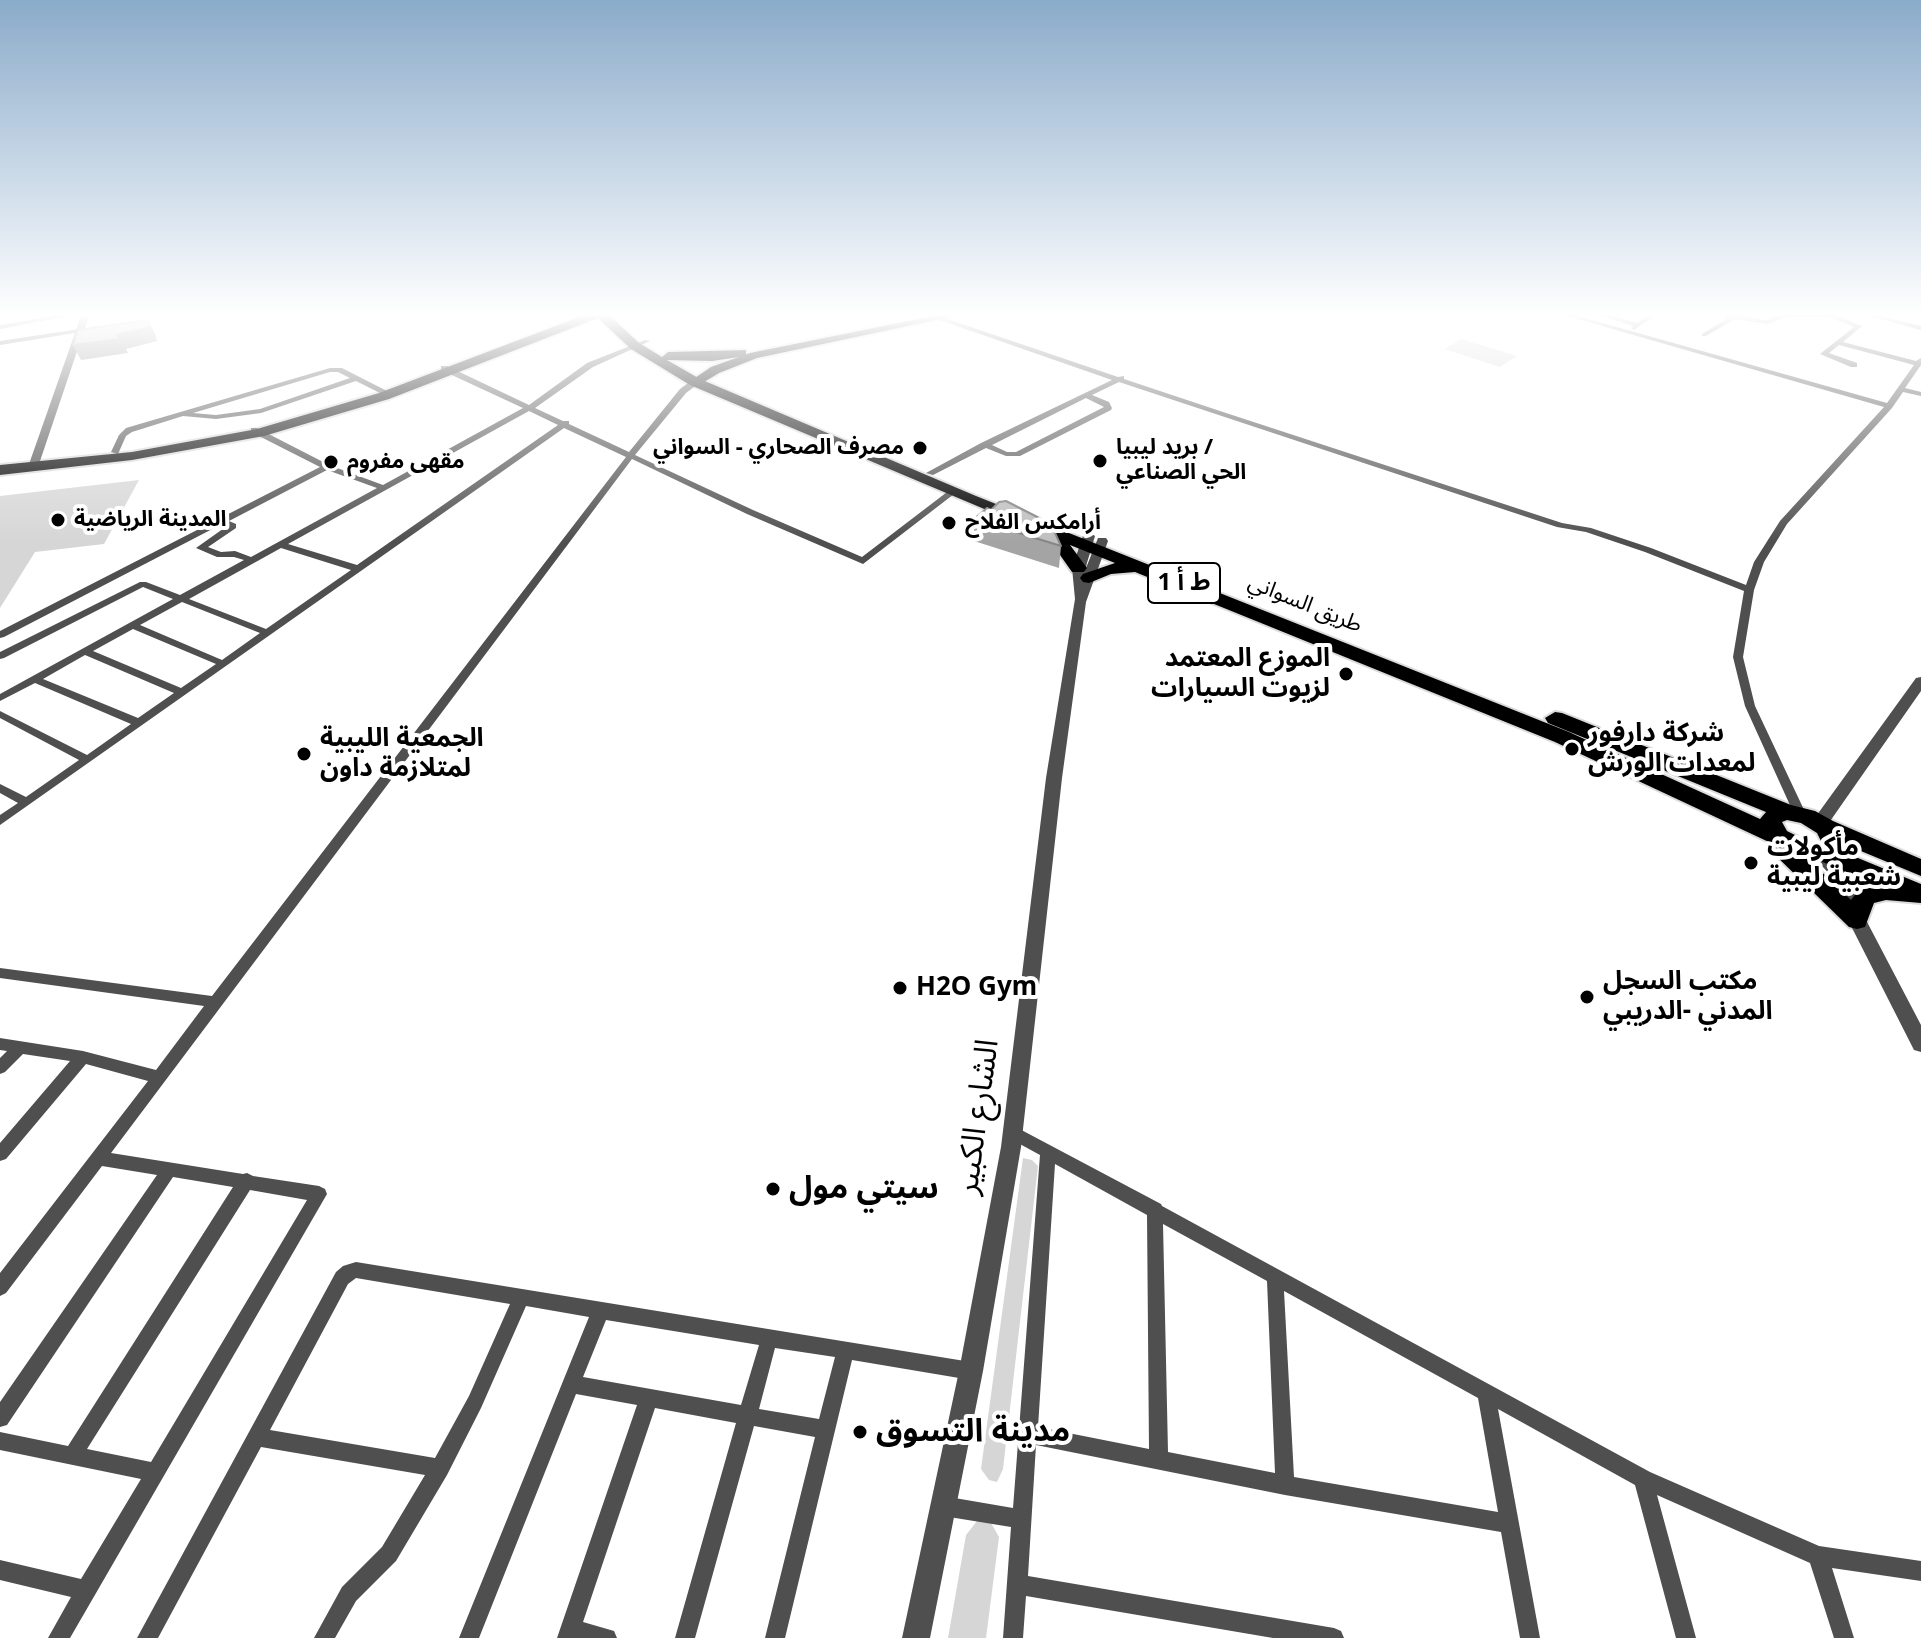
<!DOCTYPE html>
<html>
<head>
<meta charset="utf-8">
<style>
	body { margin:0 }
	canvas { display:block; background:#fff }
</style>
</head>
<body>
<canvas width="1921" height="1638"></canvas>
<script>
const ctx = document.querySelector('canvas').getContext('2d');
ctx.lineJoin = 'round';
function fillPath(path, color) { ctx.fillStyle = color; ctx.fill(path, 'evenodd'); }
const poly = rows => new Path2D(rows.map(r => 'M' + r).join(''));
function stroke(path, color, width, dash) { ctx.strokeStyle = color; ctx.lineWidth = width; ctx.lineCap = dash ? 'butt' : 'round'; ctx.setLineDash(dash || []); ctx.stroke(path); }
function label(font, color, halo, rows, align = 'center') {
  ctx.font = font + ' "Noto Sans","Noto Sans Arabic",sans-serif'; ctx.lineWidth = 8; ctx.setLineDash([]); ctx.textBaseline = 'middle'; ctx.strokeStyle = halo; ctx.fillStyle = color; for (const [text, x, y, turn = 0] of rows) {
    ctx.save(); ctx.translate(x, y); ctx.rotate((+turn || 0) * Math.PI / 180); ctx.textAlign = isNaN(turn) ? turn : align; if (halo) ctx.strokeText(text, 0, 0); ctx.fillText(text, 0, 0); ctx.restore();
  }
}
fillPath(poly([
	[1461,339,1517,356,1500,367,1444,349],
	[139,480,104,544,35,552,0,608,0,496],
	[1023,1158,1032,1160,1038,1166,1003,1469,997,1482,989,1480,981,1469],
	[977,1521,990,1521,999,1537,986,1638,948,1638,966,1535]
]), '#d6d6d6');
const primary = poly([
	[948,313,969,313,757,358,719,373,699,385,689,382,711,367,750,353,948,313]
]);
const trunk = poly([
	[590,313,607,313,639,343,662,357,668,352,746,350,746,356,712,361,667,360,700,379,976,496,1569,732,1760,819,1766,812,1548,723,1545,718,1555,712,1562,713,1791,805,1815,811,1833,821,1921,859,1921,876,1844,844,1841,851,1921,884,1921,903,1886,900,1874,903,1865,927,1857,929,1849,927,1772,852,1769,846,1771,843,1555,742,1135,572,1111,574,1089,583,1083,582,1080,578,1083,574,1115,563,1070,545,1087,568,1084,572,1072,572,1046,535,690,385,631,349,598,318,389,399,264,436,132,460,0,475,0,465,132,452,257,429,379,393,590,313],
	[1787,820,1801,823,1817,833,1822,843,1811,843,1787,831,1782,822,1787,820],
	[1808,859,1818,860,1877,885,1858,891,1851,900,1808,859]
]);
stroke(primary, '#dbdbdb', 4);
stroke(trunk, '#dbdbdb', 4);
fillPath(poly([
	[0,313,14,313,0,317,0,313],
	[70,313,84,313,0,329,0,325,70,313],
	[1557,313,1567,313,1887,403,1914,365,1839,345,1829,353,1857,363,1857,367,1851,367,1820,354,1854,327,1829,317,1787,317,1767,324,1735,319,1706,336,1702,336,1702,334,1728,318,1709,313,1723,313,1766,320,1786,313,1841,313,1836,315,1862,326,1843,342,1916,361,1921,358,1921,365,1905,388,1921,392,1921,396,1903,392,1892,408,1787,524,1764,562,1754,590,1743,657,1755,706,1806,814,1804,817,1796,817,1794,814,1745,706,1733,657,1744,591,1645,552,1586,532,1557,527,1119,382,1092,395,1109,402,1112,408,1111,410,1020,456,1006,456,986,448,933,475,926,473,981,443,1112,380,928,316,927,315,930,313,1118,377,1124,376,1124,379,1220,411,1562,523,1591,528,1651,548,1746,585,1754,562,1780,521,1884,407,1557,313],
	[1086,398,1104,407,1016,452,1007,452,992,445,1086,398],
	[1593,313,1603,313,1637,323,1652,313,1659,313,1634,330,1631,328,1633,326,1593,313],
	[1859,313,1869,313,1921,326,1921,330,1859,313],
	[79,329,82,331,81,332,0,345,0,341,79,329],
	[645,340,650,341,593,367,535,408,563,421,569,421,569,424,629,452,680,389,692,380,698,380,698,384,686,393,635,455,753,510,862,557,951,489,958,491,863,564,747,514,632,459,111,1153,243,1174,247,1173,253,1176,319,1186,325,1189,327,1194,70,1638,48,1638,71,1597,0,1580,0,1560,81,1579,141,1479,0,1450,0,1432,68,1446,233,1187,173,1177,7,1425,0,1427,0,1402,157,1175,102,1166,6,1293,0,1296,0,1273,148,1081,86,1064,6,1159,0,1161,0,1143,70,1061,23,1054,5,1072,0,1074,0,1058,7,1051,0,1050,0,1038,83,1051,156,1070,204,1006,0,978,0,968,212,996,626,457,564,428,0,825,0,815,18,803,0,793,0,784,26,797,79,760,0,718,0,711,87,755,131,724,35,683,0,701,0,694,173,599,143,587,4,658,0,659,0,652,140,582,146,582,180,595,244,560,234,557,217,557,196,548,227,526,222,524,4,637,0,638,0,631,320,467,251,432,251,428,257,428,329,465,383,485,523,408,441,370,441,366,447,366,529,405,587,363,645,340],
	[529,411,558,425,357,565,288,544,529,411],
	[327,470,377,488,251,557,235,551,221,552,208,547,236,528,236,524,229,521,327,470],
	[281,548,351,570,266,629,189,599,281,548],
	[182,602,260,633,222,660,140,625,182,602],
	[133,629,216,664,181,688,93,651,133,629],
	[85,655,174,693,138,718,43,679,85,655],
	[250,1190,307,1200,151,1462,87,1449,250,1190],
	[330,368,342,368,387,391,380,393,356,381,261,413,216,419,183,416,132,432,126,436,118,454,111,452,119,435,126,428,330,368],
	[330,372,338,372,350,378,260,409,216,415,193,413,330,372],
	[1012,1125,1161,1204,1162,1206,1650,1472,1819,1546,1921,1561,1921,1581,1832,1568,1854,1638,1834,1638,1810,1563,1657,1495,1696,1638,1676,1638,1635,1485,1498,1409,1540,1638,1520,1638,1501,1532,1285,1495,1036,1445,1028,1576,1334,1628,1341,1631,1344,1638,1273,1638,1026,1596,1023,1638,1003,1638,1011,1527,943,1516,936,1513,933,1506,936,1499,943,1496,1013,1508,1040,1155,1007,1137,1004,1132,1007,1127,1012,1125],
	[1055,1164,1147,1215,1149,1449,1038,1427,1055,1164],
	[1163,1224,1267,1281,1275,1473,1168,1452,1163,1224],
	[1284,1291,1478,1398,1498,1512,1294,1477,1284,1291],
	[356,1262,971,1362,977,1365,980,1371,977,1377,971,1380,852,1360,785,1638,765,1638,815,1437,754,1426,695,1638,675,1638,736,1423,655,1408,583,1622,614,1631,617,1638,557,1638,637,1405,576,1394,479,1638,459,1638,589,1317,526,1306,481,1408,447,1475,396,1561,356,1601,335,1638,314,1638,342,1587,382,1547,425,1475,261,1447,158,1638,137,1638,336,1272,343,1266,356,1262],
	[356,1278,510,1304,469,1396,435,1458,270,1430,348,1284,356,1278],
	[606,1320,759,1345,741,1405,583,1377,606,1320],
	[775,1348,835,1357,819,1419,759,1409,775,1348]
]), '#4f4f4f');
fillPath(poly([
	[82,313,90,313,38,467,29,469,28,467,82,313],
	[1089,532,1095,536,1084,573,1098,538,1106,538,1108,541,1086,602,1062,778,1021,1147,983,1371,930,1638,902,1638,959,1371,1001,1147,1046,778,1075,599,1072,568,1083,536,1089,532],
	[1921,677,1921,691,1826,827,1814,827,1812,823,1814,819,1916,678,1921,677],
	[1818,847,1824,849,1849,876,1866,920,1921,1025,1921,1052,1914,1050,1848,920,1834,879,1810,853,1812,849,1818,847]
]), '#4f4f4f');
fillPath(primary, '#000');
fillPath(trunk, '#000');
fillPath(poly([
	[991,510,1061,546,1059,568,974,541,974,519]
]), '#a4a4a4');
fillPath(poly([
	[148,320,155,334,157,341,126,349,128,353,81,360,73,345]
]), '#868686');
const building = poly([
	[148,320,150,327,117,335,120,339,73,345,78,330,148,320],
	[1006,501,1051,524,1061,546,974,519,987,508,991,510,999,502,1006,501]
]);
fillPath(building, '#bfbfbf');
stroke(building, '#868686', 2);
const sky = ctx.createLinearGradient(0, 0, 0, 542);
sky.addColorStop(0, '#8aabca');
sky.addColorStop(0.58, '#fff');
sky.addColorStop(1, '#ffffff00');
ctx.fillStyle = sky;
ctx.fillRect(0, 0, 1921, 542);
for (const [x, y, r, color] of [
	[920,448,8,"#000"],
	[1100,461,8,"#000"],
	[331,462,8,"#000"],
	[58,520,8,"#000"],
	[949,523,8,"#000"],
	[1346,674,8,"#000"],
	[1572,749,8,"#000"],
	[304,754,8,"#000"],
	[1751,863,8,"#000"],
	[900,988,8,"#000"],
	[1587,997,8,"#000"],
	[773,1189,8,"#000"],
	[860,1432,8,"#000"]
]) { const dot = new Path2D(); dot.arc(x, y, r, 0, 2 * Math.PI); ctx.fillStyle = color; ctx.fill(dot); stroke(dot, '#fff', 3); }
label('bold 22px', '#000', '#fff', [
	["مصرف الصحاري - السواني",904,448,"right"],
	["بريد ليبيا /",1116,448],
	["الحي الصناعي",1116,473],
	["مقهى مفروم",347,462],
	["المدينة الرياضية",74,520],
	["أرامكس الفلاح",965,523]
], 'left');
label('22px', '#000', '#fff', [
	["طريق السواني",1305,604,22]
]);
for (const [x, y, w] of [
	[1184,583,72]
]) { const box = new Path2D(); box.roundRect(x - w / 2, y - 20, w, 40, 6); ctx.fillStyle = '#fff'; ctx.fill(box); stroke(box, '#000', 2); }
label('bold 24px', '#000', null, [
	["ط أ 1",1184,583]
]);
label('bold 26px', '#000', '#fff', [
	["الموزع المعتمد",1330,659,"right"],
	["لزيوت السيارات",1330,689,"right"],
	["شركة دارفور",1588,734],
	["لمعدات الورش",1588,764],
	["الجمعية الليبية",320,739],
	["لمتلازمة داون",320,769],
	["مأكولات",1767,848],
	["شعبية ليبية",1767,878],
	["مكتب السجل",1603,982],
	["المدني -الدريبي",1603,1012],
	["H2O Gym",916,988]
], 'left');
label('32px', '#000', '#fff', [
	["الشارع الكبير",978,1117,-82]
]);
label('bold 32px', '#000', '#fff', [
	["سيتي مول",789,1189],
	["مدينة التسوق",876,1432]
], 'left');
</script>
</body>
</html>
